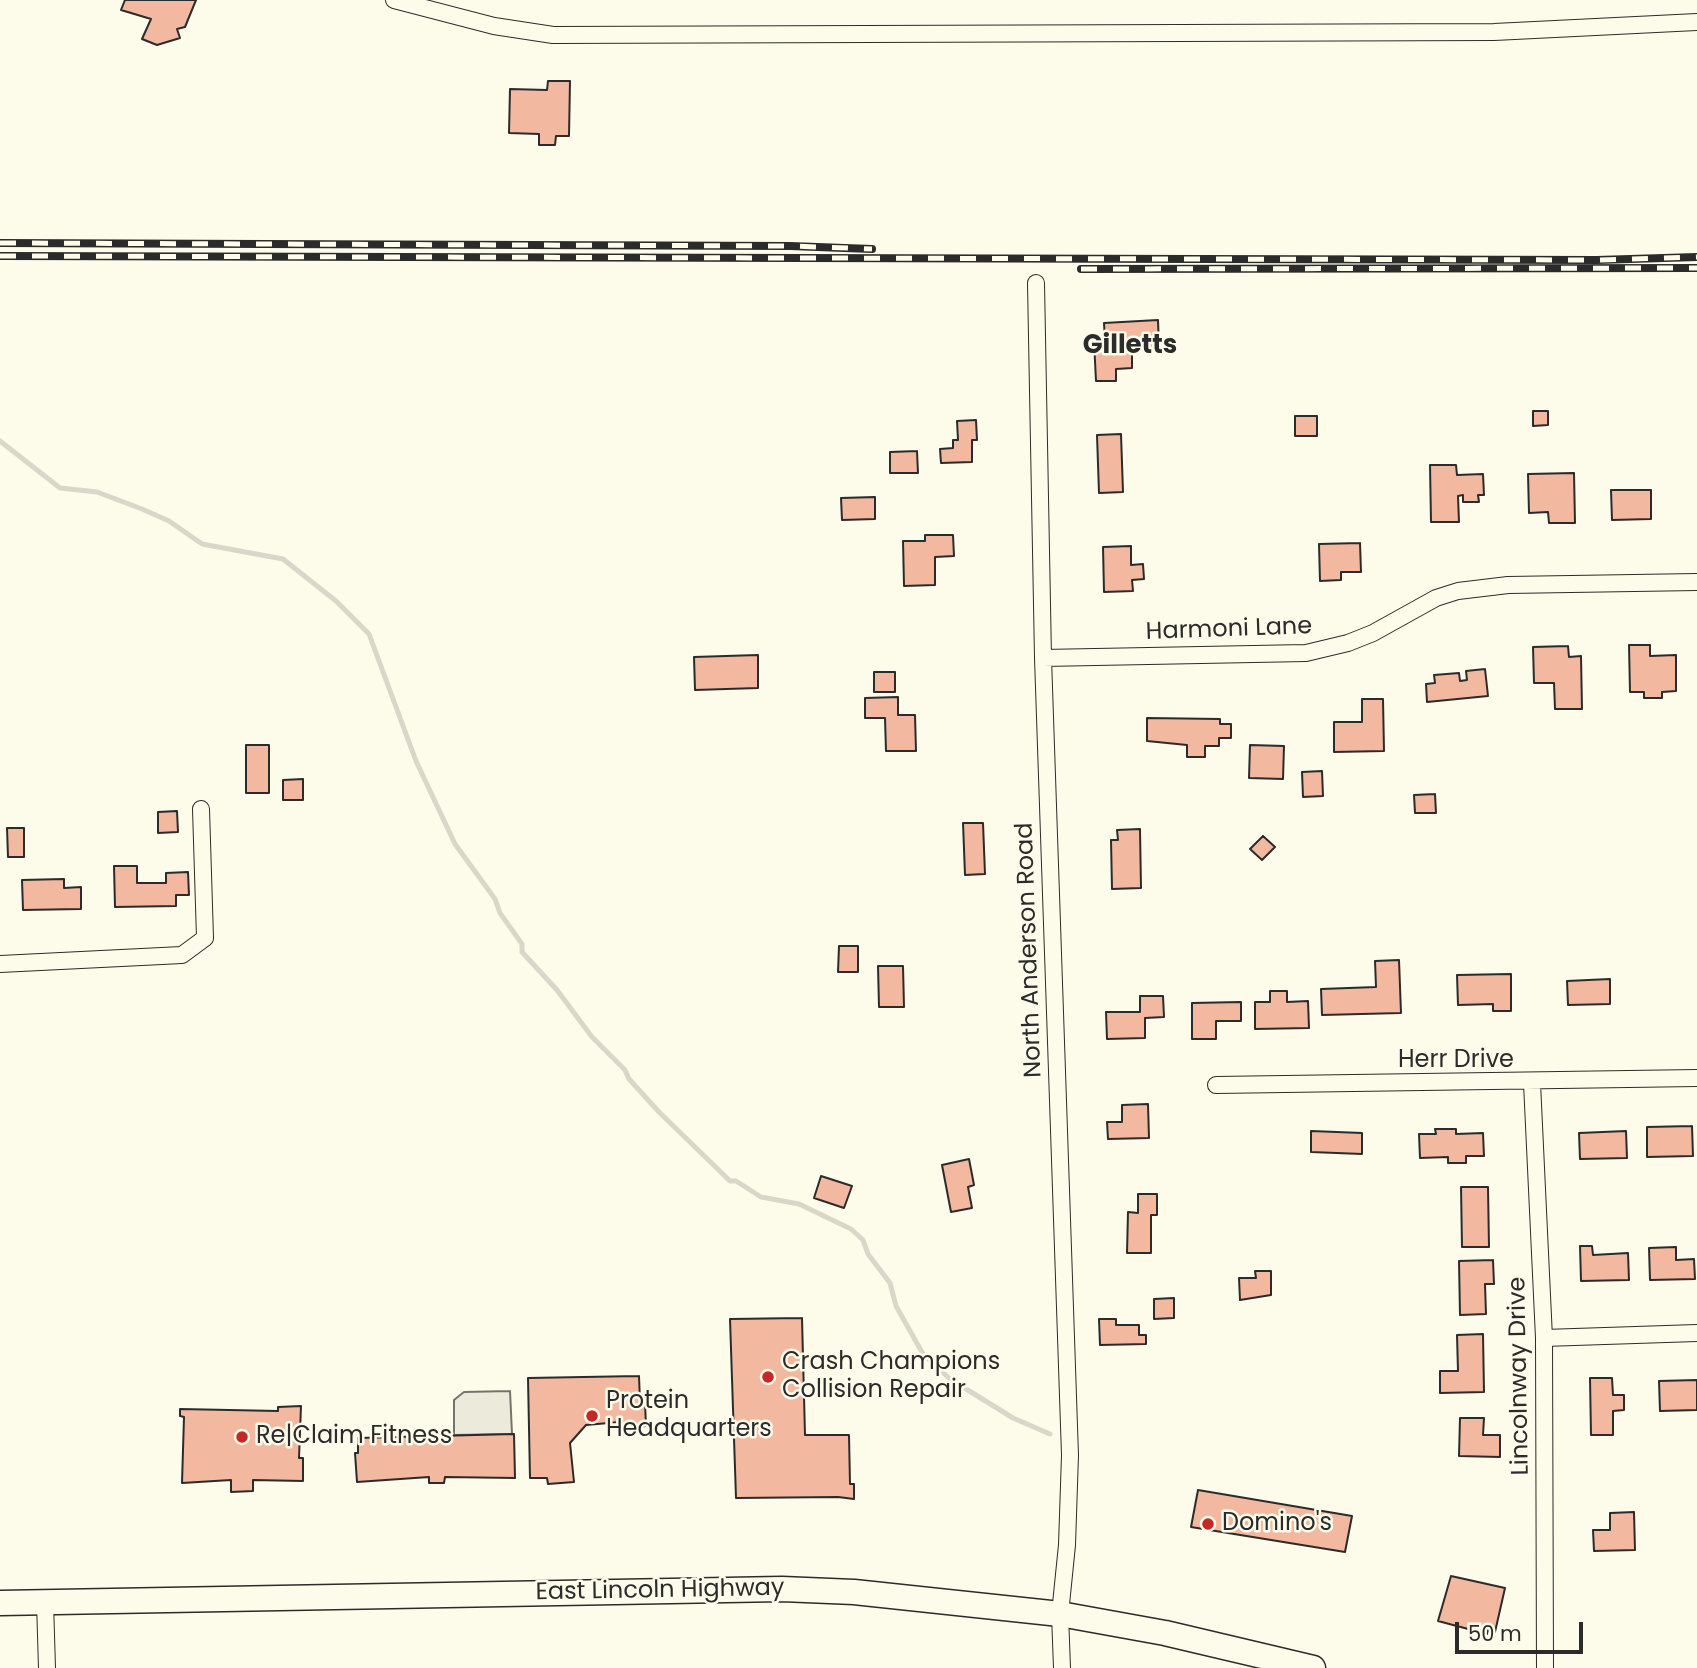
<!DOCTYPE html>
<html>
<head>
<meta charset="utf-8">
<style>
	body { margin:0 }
	#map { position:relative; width:1697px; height:1668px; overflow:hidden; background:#fdfbea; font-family:Poppins,sans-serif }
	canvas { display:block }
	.scale { position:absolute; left:1455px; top:1622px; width:128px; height:32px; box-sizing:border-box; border:4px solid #2b2b2b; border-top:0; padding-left:9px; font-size:21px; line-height:24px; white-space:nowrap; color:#2b2b2b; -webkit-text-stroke:5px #fdfbea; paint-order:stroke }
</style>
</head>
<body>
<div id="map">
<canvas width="1697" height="1668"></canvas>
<div class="scale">50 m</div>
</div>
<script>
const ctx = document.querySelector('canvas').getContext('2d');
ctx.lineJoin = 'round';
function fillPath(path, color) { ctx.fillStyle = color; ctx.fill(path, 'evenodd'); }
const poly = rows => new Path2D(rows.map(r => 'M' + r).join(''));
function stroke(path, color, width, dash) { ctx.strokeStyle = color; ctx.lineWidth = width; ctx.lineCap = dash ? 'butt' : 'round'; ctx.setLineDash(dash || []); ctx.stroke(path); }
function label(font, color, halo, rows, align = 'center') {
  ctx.font = font + ' Poppins,sans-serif'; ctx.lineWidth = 5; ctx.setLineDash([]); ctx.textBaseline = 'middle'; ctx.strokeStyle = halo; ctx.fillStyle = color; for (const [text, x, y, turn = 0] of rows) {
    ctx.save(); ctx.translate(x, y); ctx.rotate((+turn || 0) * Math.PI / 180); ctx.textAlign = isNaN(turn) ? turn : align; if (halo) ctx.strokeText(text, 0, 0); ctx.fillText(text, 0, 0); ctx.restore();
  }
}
const green = poly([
	[510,1391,512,1434,454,1435,454,1400,464,1392,510,1391]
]);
fillPath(green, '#ecebdb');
stroke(green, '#74746e', 2);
stroke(poly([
	[0,441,60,488,97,492,142,509,169,521,202,544,283,559,336,601,369,634,416,761,455,844,495,899,500,913,522,944,522,952,557,990,592,1037,625,1070,629,1079,659,1112,730,1181,736,1181,761,1197,799,1204,851,1229,863,1240,868,1254,890,1283,896,1306,923,1354,950,1379,1013,1418,1050,1434]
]), '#d8d7c9', 5);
const building = poly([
	[125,0,196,0,185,27,177,29,180,38,157,45,142,39,151,19,121,10,125,0],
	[548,81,570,81,569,136,556,136,555,145,539,145,539,134,509,133,510,89,547,90,548,81],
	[1158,320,1159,348,1132,349,1132,368,1116,369,1116,381,1096,381,1094,341,1105,341,1104,323,1158,320],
	[1533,411,1548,411,1548,425,1533,426,1533,411],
	[1295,416,1317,416,1317,436,1295,436,1295,416],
	[976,420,977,440,972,440,972,462,941,463,940,449,953,448,953,440,958,440,957,421,976,420],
	[1121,434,1123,492,1099,493,1097,435,1121,434],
	[917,451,918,473,890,473,890,452,917,451],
	[1430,465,1456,465,1457,475,1483,474,1484,495,1478,495,1479,502,1463,502,1463,495,1458,496,1459,522,1431,522,1430,465],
	[1574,473,1575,523,1549,523,1548,512,1529,513,1528,474,1574,473],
	[1611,490,1651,490,1651,519,1612,520,1611,490],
	[875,497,875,519,842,520,841,498,875,497],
	[925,535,953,535,954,556,935,557,935,585,904,586,903,541,925,541,925,535],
	[1360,543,1361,572,1341,572,1341,580,1320,581,1319,544,1360,543],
	[1131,546,1131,565,1143,564,1144,579,1132,580,1133,591,1104,592,1103,547,1131,546],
	[1629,645,1650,645,1650,656,1676,655,1676,691,1662,692,1662,698,1644,698,1644,692,1630,692,1629,645],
	[1568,646,1569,657,1581,656,1582,709,1555,709,1554,683,1534,683,1533,647,1568,646],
	[758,655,758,688,695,690,694,657,758,655],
	[1485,669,1488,696,1427,702,1426,684,1435,683,1434,675,1459,673,1460,681,1467,680,1466,671,1485,669],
	[874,672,895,672,895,692,874,692,874,672],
	[898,697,898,715,915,715,916,751,886,751,885,718,865,718,865,698,898,697],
	[1362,699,1383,699,1384,751,1334,752,1334,722,1362,722,1362,699],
	[1147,718,1220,719,1220,724,1231,724,1231,738,1219,738,1219,746,1205,746,1205,757,1187,757,1187,745,1147,741,1147,718],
	[246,745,269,745,269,793,246,793,246,745],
	[1250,745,1284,746,1283,779,1249,778,1250,745],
	[1322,771,1323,796,1303,797,1302,772,1322,771],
	[303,779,303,800,283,800,283,780,303,779],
	[1435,794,1436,813,1415,813,1414,795,1435,794],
	[177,811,178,832,158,833,158,812,177,811],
	[963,823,983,823,985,874,965,875,963,823],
	[7,828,24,828,24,857,8,857,7,828],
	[1140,829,1141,888,1112,889,1111,840,1118,840,1117,830,1140,829],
	[1263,836,1275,847,1262,860,1250,849,1263,836],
	[114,866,137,866,137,883,166,883,166,873,188,872,189,895,176,895,176,906,115,907,114,866],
	[64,879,64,888,81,887,81,909,23,910,22,880,64,879],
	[839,946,858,946,858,972,838,972,839,946],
	[1399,960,1401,1013,1322,1015,1321,989,1376,987,1375,961,1399,960],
	[878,966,903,966,904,1007,879,1007,878,966],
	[1511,974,1511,1011,1493,1011,1493,1004,1458,1005,1457,975,1511,974],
	[1610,979,1610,1004,1568,1005,1567,981,1610,979],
	[1270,991,1287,991,1287,1002,1308,1001,1309,1028,1255,1029,1255,1002,1270,1002,1270,991],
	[1140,996,1163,996,1164,1017,1145,1018,1145,1038,1107,1039,1106,1012,1140,1012,1140,996],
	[1241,1002,1241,1021,1216,1021,1216,1039,1192,1039,1192,1003,1241,1002],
	[1148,1104,1149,1138,1108,1139,1107,1122,1122,1122,1122,1105,1148,1104],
	[1692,1126,1693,1156,1647,1157,1647,1127,1692,1126],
	[1435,1129,1456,1129,1456,1134,1483,1133,1484,1156,1466,1156,1466,1163,1448,1163,1448,1157,1420,1158,1419,1134,1436,1134,1435,1129],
	[1311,1131,1362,1133,1362,1154,1311,1152,1311,1131],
	[1626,1131,1627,1158,1580,1159,1579,1133,1626,1131],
	[969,1159,974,1185,968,1187,972,1208,951,1212,942,1165,969,1159],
	[821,1176,852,1186,844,1208,814,1198,821,1176],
	[1461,1187,1488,1187,1489,1247,1462,1247,1461,1187],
	[1138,1194,1157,1194,1157,1215,1151,1215,1151,1253,1127,1253,1128,1212,1138,1213,1138,1194],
	[1580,1246,1592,1246,1593,1255,1628,1253,1629,1280,1581,1281,1580,1246],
	[1676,1247,1676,1260,1694,1259,1695,1279,1650,1280,1649,1248,1676,1247],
	[1493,1260,1494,1284,1485,1284,1486,1314,1460,1315,1459,1261,1493,1260],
	[1255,1271,1271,1271,1271,1295,1240,1300,1239,1278,1256,1278,1255,1271],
	[1174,1298,1174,1318,1154,1319,1154,1299,1174,1298],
	[802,1318,805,1435,849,1435,850,1484,854,1484,854,1499,838,1497,736,1498,730,1319,802,1318],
	[1099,1319,1116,1319,1116,1325,1139,1325,1139,1335,1146,1335,1146,1344,1100,1345,1099,1319],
	[1483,1334,1484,1392,1440,1393,1440,1371,1458,1371,1457,1335,1483,1334],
	[639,1376,640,1402,645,1402,646,1426,621,1428,620,1422,586,1425,570,1443,574,1482,548,1484,547,1478,530,1478,528,1378,639,1376],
	[1590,1378,1612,1378,1613,1395,1624,1395,1624,1410,1613,1411,1613,1435,1591,1435,1590,1378],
	[1697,1380,1697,1410,1660,1411,1659,1381,1697,1380],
	[301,1406,299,1458,303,1458,303,1481,253,1480,253,1491,231,1492,231,1480,182,1483,184,1417,180,1416,180,1409,278,1411,278,1407,301,1406],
	[1460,1418,1484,1418,1483,1435,1500,1435,1500,1457,1459,1456,1460,1418],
	[514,1434,515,1478,445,1477,444,1483,429,1483,429,1477,357,1482,355,1453,358,1453,358,1438,514,1434],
	[1198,1490,1352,1516,1345,1552,1191,1527,1198,1490],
	[1634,1512,1635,1550,1594,1551,1593,1530,1610,1530,1610,1513,1634,1512],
	[1451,1576,1505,1588,1495,1632,1488,1630,1487,1634,1438,1621,1451,1576]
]);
fillPath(building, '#f2b8a0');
stroke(building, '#2b2b2b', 2);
const minor = poly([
	[394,0,494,26,553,35,1494,32,1697,22],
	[1036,283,1043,658,1070,1455,1067,1545,1060,1614,1062,1668],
	[1043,658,1306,653,1348,643,1373,633,1436,598,1458,591,1508,585,1697,582],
	[0,964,182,955,205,938,201,809],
	[1532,1083,1544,1338,1545,1668],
	[1216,1085,1697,1078],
	[1544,1338,1697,1333],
	[45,1602,47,1668]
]);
const primary = poly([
	[0,1603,782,1589,854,1592,1060,1614,1165,1633,1313,1668]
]);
stroke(minor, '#2b2b2b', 18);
stroke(primary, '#2b2b2b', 27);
stroke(minor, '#fdfbea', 16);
stroke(primary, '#fdfbea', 24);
const rail = poly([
	[0,243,790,246,872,249],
	[0,256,1597,260,1697,257],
	[1081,269,1697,268]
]);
stroke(rail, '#2b2b2b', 8);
stroke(rail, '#fdfbea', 5, [16]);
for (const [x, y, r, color] of [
	[768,1377,7,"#c62828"],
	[592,1416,7,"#c62828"],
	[242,1437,7,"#c62828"],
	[1208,1524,7,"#c62828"]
]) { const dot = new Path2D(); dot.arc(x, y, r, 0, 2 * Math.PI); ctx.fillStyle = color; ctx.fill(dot); stroke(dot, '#fdfbea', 2.5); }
label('24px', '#2b2b2b', '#fdfbea', [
	["Harmoni Lane",1229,630,-2],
	["North Anderson Road",1030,950,-92],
	["Herr Drive",1456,1061],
	["Lincolnway Drive",1520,1376,-91],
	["East Lincoln Highway",660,1591,-1]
]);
label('24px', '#2b2b2b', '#fdfbea', [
	["Crash Champions",782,1363],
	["Collision Repair",782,1391],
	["Protein",606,1402],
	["Headquarters",606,1430],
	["Re|Claim Fitness",256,1437],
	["Domino's",1222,1524]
], 'left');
label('bold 26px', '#2b2b2b', '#fdfbea', [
	["Gilletts",1130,346]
]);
</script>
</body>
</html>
